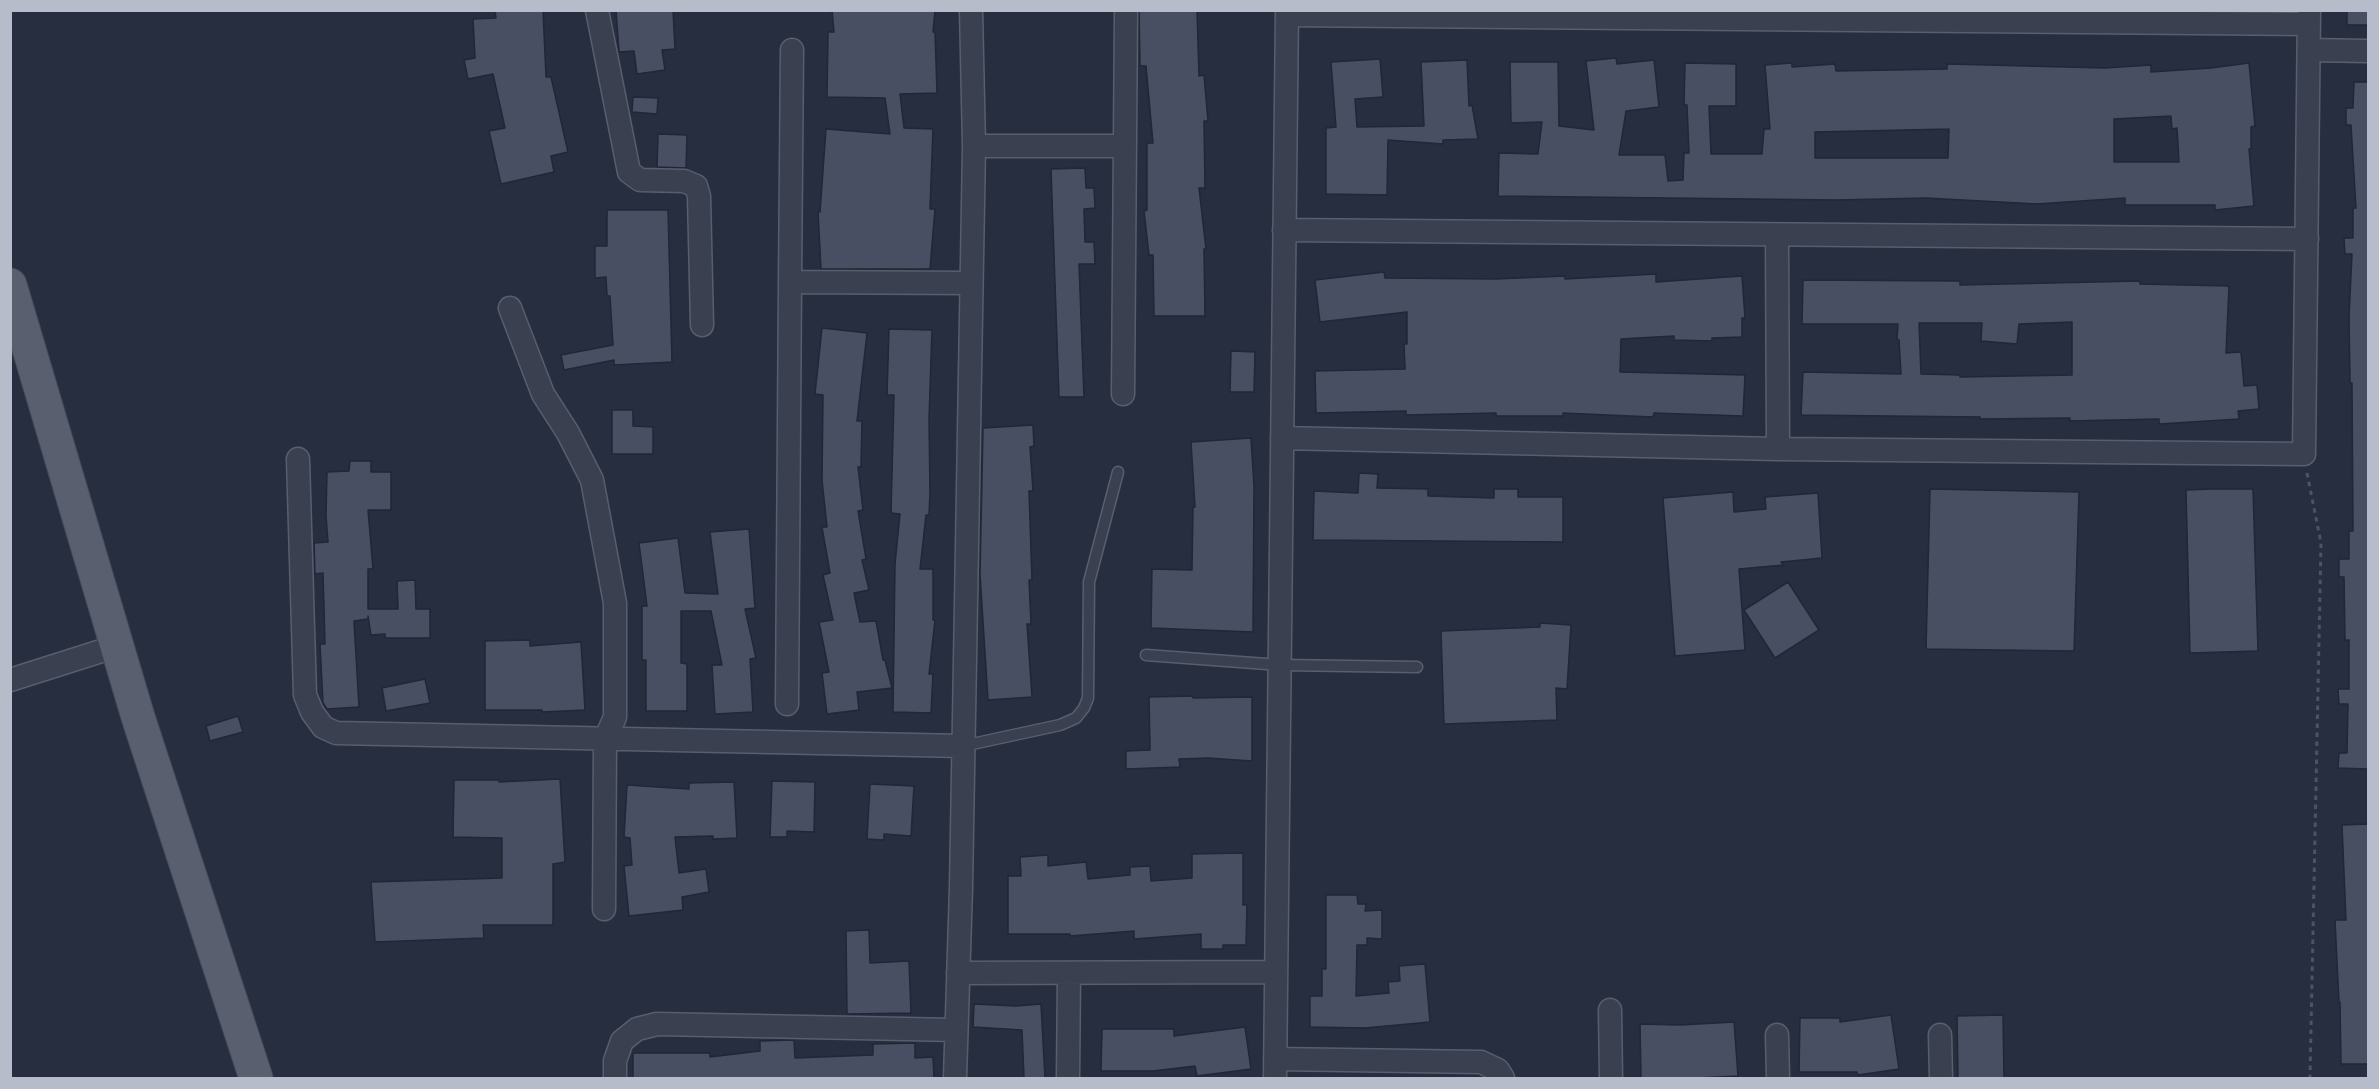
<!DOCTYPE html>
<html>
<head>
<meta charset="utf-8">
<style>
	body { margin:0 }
	#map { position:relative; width:2379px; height:1089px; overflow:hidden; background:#262e3f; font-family:"Varela Round",sans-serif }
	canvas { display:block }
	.frame { position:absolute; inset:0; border:12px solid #b7bcca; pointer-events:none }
</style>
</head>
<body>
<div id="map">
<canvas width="2379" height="1089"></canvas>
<div class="frame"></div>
</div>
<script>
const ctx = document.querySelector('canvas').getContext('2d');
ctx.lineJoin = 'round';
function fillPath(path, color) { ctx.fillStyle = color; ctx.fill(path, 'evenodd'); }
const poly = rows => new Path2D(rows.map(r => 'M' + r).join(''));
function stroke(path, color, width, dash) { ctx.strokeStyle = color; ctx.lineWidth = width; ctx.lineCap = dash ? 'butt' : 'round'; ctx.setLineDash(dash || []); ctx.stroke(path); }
const building = poly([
	[495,10,543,10,546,77,551,77,568,152,551,156,554,172,501,184,489,131,505,128,493,74,468,79,464,60,475,58,473,19,496,18,495,10],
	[616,10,673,10,675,49,662,50,665,70,637,74,634,51,619,52,616,10],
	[832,10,935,10,933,32,935,32,937,93,900,94,904,128,933,129,930,209,935,209,930,269,821,269,818,212,820,212,826,129,890,134,885,98,827,97,828,32,834,32,832,10],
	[1139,10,1197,10,1199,76,1204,75,1208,121,1204,121,1205,188,1199,188,1206,249,1204,249,1205,316,1154,316,1153,255,1149,255,1144,211,1147,210,1147,143,1153,143,1146,66,1140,66,1139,10],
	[2347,10,2368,10,2368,25,2347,25,2347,10],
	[1616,58,1617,64,1654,60,1659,107,1626,111,1619,155,1665,155,1668,181,1683,180,1684,153,1689,153,1687,105,1684,105,1685,63,1736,64,1736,106,1709,106,1711,154,1762,154,1764,129,1770,129,1765,65,1792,63,1792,67,1835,64,1836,71,1947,69,1947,64,2105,68,2151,65,2151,72,2211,68,2249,63,2255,126,2251,127,2251,149,2249,149,2254,206,2215,210,2215,205,2125,205,2125,198,2037,204,1926,198,1836,200,1498,196,1499,153,1538,154,1542,122,1511,123,1510,62,1558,62,1559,126,1594,130,1586,61,1616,58],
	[2171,116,2172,129,2177,128,2179,162,2114,162,2114,119,2171,116],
	[1949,129,1948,158,1815,158,1815,132,1949,129],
	[1380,59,1383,97,1355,99,1357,127,1424,126,1421,62,1467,60,1469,106,1472,105,1478,139,1443,140,1443,144,1388,140,1387,195,1326,194,1326,128,1336,127,1331,62,1380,59],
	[2354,82,2368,82,2368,769,2338,768,2339,753,2347,753,2348,704,2339,704,2338,689,2349,689,2349,640,2345,640,2344,577,2339,577,2339,559,2349,559,2349,531,2353,531,2352,383,2350,383,2349,317,2352,254,2345,254,2344,238,2353,238,2353,208,2356,208,2351,125,2346,125,2346,108,2353,108,2354,82],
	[633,97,658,98,657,114,632,112,633,97],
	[658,134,687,135,686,168,657,167,658,134],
	[1085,168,1086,188,1094,188,1095,208,1084,209,1085,242,1094,242,1095,264,1079,264,1084,397,1059,397,1051,169,1085,168],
	[607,210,668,210,672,362,614,365,614,360,564,370,561,355,613,345,610,296,607,296,606,277,595,278,595,246,607,246,607,210],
	[1384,272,1385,278,1496,279,1565,276,1565,279,1656,274,1656,282,1742,276,1745,318,1742,318,1742,337,1712,338,1712,341,1674,340,1674,336,1621,339,1620,372,1745,375,1743,416,1654,413,1653,417,1563,413,1563,416,1496,416,1496,413,1406,415,1406,411,1316,413,1315,371,1405,369,1404,344,1407,344,1407,312,1320,322,1315,280,1384,272],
	[1803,280,1960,281,1960,285,2140,281,2140,284,2229,286,2226,353,2241,352,2244,386,2257,385,2259,409,2238,411,2239,419,2159,424,2159,419,2070,421,2070,418,1980,419,1980,417,1801,415,1803,372,1901,374,1899,340,1897,339,1898,324,1802,324,1803,280],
	[2072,322,2072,375,1960,377,1960,375,1921,374,1919,323,1982,323,1981,341,2017,344,2019,324,2072,322],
	[822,328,867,333,857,421,862,421,861,467,858,467,863,510,858,511,866,559,862,560,869,590,854,593,860,622,876,621,883,660,885,660,892,688,857,692,859,710,827,714,822,673,829,672,819,622,833,620,823,575,830,573,822,527,827,527,822,480,823,395,815,394,822,328],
	[889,329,932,330,929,419,930,493,929,515,926,515,920,569,933,569,933,620,935,620,929,674,933,674,931,713,893,712,895,564,900,514,891,513,894,395,887,395,889,329],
	[1231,351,1255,352,1254,392,1230,392,1231,351],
	[612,410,633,410,633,426,653,427,653,454,612,454,612,410],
	[1033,425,1034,446,1030,447,1033,491,1029,491,1032,580,1029,580,1031,624,1027,624,1032,697,988,700,980,574,983,428,1033,425],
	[1251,438,1254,486,1253,632,1151,628,1152,569,1192,570,1193,507,1195,507,1191,442,1251,438],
	[350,461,371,461,371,472,391,472,391,510,368,510,373,569,368,569,368,609,398,609,397,581,415,580,416,609,430,609,430,638,385,638,385,634,371,635,368,616,368,619,354,621,359,707,327,709,323,703,320,644,325,644,323,573,315,574,314,543,328,542,326,516,327,472,349,471,350,461],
	[1359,473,1378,474,1377,488,1428,489,1428,496,1494,498,1494,489,1518,489,1518,497,1563,497,1563,542,1313,540,1314,491,1358,493,1359,473],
	[1930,489,2079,492,2074,651,1926,649,1930,489],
	[2212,489,2253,489,2258,651,2190,653,2186,490,2212,489],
	[1733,492,1734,512,1766,509,1765,497,1818,493,1822,558,1781,562,1784,565,1739,569,1745,650,1675,656,1663,498,1733,492],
	[749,529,755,608,745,609,756,658,750,659,753,712,715,714,712,665,722,665,711,611,681,611,681,663,687,664,687,711,646,711,646,660,642,660,642,606,647,606,639,543,678,538,685,593,718,594,710,532,749,529],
	[1788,582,1819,630,1775,658,1744,610,1788,582],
	[1540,623,1571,625,1567,689,1556,688,1557,720,1444,724,1441,631,1540,627,1540,623],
	[530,640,530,646,581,642,585,710,542,712,542,710,485,710,485,641,530,640],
	[425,679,430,703,386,711,382,688,425,679],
	[1193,696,1193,698,1252,697,1252,761,1208,758,1179,759,1180,767,1126,769,1126,751,1150,750,1149,697,1193,696],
	[238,716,243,732,210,741,206,726,238,716],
	[560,779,565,862,553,864,553,925,483,925,484,938,375,942,371,882,502,878,502,838,453,837,454,780,499,780,499,782,560,779],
	[772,781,815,782,814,832,787,831,787,837,770,837,772,781],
	[734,782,737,838,713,839,713,836,675,837,679,873,706,869,709,892,682,897,683,910,629,916,624,866,632,865,630,838,624,837,627,785,689,789,689,783,734,782],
	[870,784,914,786,911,836,884,834,884,840,867,839,870,784],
	[2368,824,2368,1064,2341,1064,2340,1002,2339,1002,2335,920,2346,920,2342,825,2368,824],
	[1243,853,1243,905,1247,905,1246,945,1223,945,1223,949,1201,949,1201,934,1134,939,1134,931,1070,936,1070,934,1008,934,1008,876,1021,876,1020,857,1048,855,1048,866,1086,862,1088,879,1130,875,1130,867,1150,866,1151,881,1192,878,1192,854,1243,853],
	[1326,895,1357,895,1358,904,1366,904,1365,911,1382,910,1382,939,1367,938,1367,945,1357,945,1356,996,1389,993,1388,982,1400,981,1399,966,1425,964,1430,1022,1365,1028,1310,1027,1310,996,1322,996,1322,969,1326,969,1326,895],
	[869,930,870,963,909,961,911,1013,847,1014,846,931,869,930],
	[974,1004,1016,1006,1041,1004,1045,1078,1024,1078,1022,1030,973,1027,974,1004],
	[1891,1015,1899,1069,1858,1075,1857,1072,1799,1072,1800,1018,1840,1018,1840,1022,1891,1015],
	[2003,1015,2004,1078,1958,1078,1957,1016,2003,1015],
	[1734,1022,1738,1076,1698,1078,1641,1078,1640,1024,1680,1025,1734,1022],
	[1245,1027,1251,1069,1197,1076,1195,1066,1153,1071,1101,1071,1102,1029,1174,1029,1174,1036,1245,1027],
	[794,1040,795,1058,873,1055,873,1044,915,1043,915,1058,933,1057,934,1078,633,1078,633,1053,710,1053,710,1057,760,1051,760,1041,794,1040]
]);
fillPath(building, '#484f63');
stroke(building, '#212736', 1.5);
const lane = poly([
	[1146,655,1280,665,1417,667],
	[963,746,1060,725,1076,718,1084,708,1088,698,1089,582,1118,472]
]);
const street = poly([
	[597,10,629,172,640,180,684,181,696,186,699,196,702,325],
	[1287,15,2309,24],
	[2309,50,2368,51],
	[974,146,1125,146],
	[1284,230,2307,239],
	[1777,235,1778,449],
	[790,282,792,50],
	[510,308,543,394,568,433,592,480,615,603,615,717,605,740,604,909],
	[1123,394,1126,10],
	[1282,438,1778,449,2304,454,2309,10],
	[298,459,305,695,312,712,323,727,336,733,963,746],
	[10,680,117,646],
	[787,704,790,282,971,283],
	[958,973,1276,972],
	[1610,1010,1611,1078],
	[1777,1035,1778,1078],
	[1940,1035,1941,1078],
	[1275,1059,1481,1062,1498,1070,1503,1078],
	[615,1078,615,1061,622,1041,637,1029,657,1024,955,1030],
	[955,1078,961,888,974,146,971,10],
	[1068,1078,1069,973],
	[1275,1078,1287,10]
]);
const primary = poly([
	[10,285,138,717,256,1078]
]);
stroke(lane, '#585e6d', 13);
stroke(street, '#585e6d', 25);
stroke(primary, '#444958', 35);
stroke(poly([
	[2307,473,2321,543,2310,1078]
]), '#47575d', 3, [4.5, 4.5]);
stroke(lane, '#3a404f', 10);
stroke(street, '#3a404f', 22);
stroke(primary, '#595f6f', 33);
</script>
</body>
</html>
